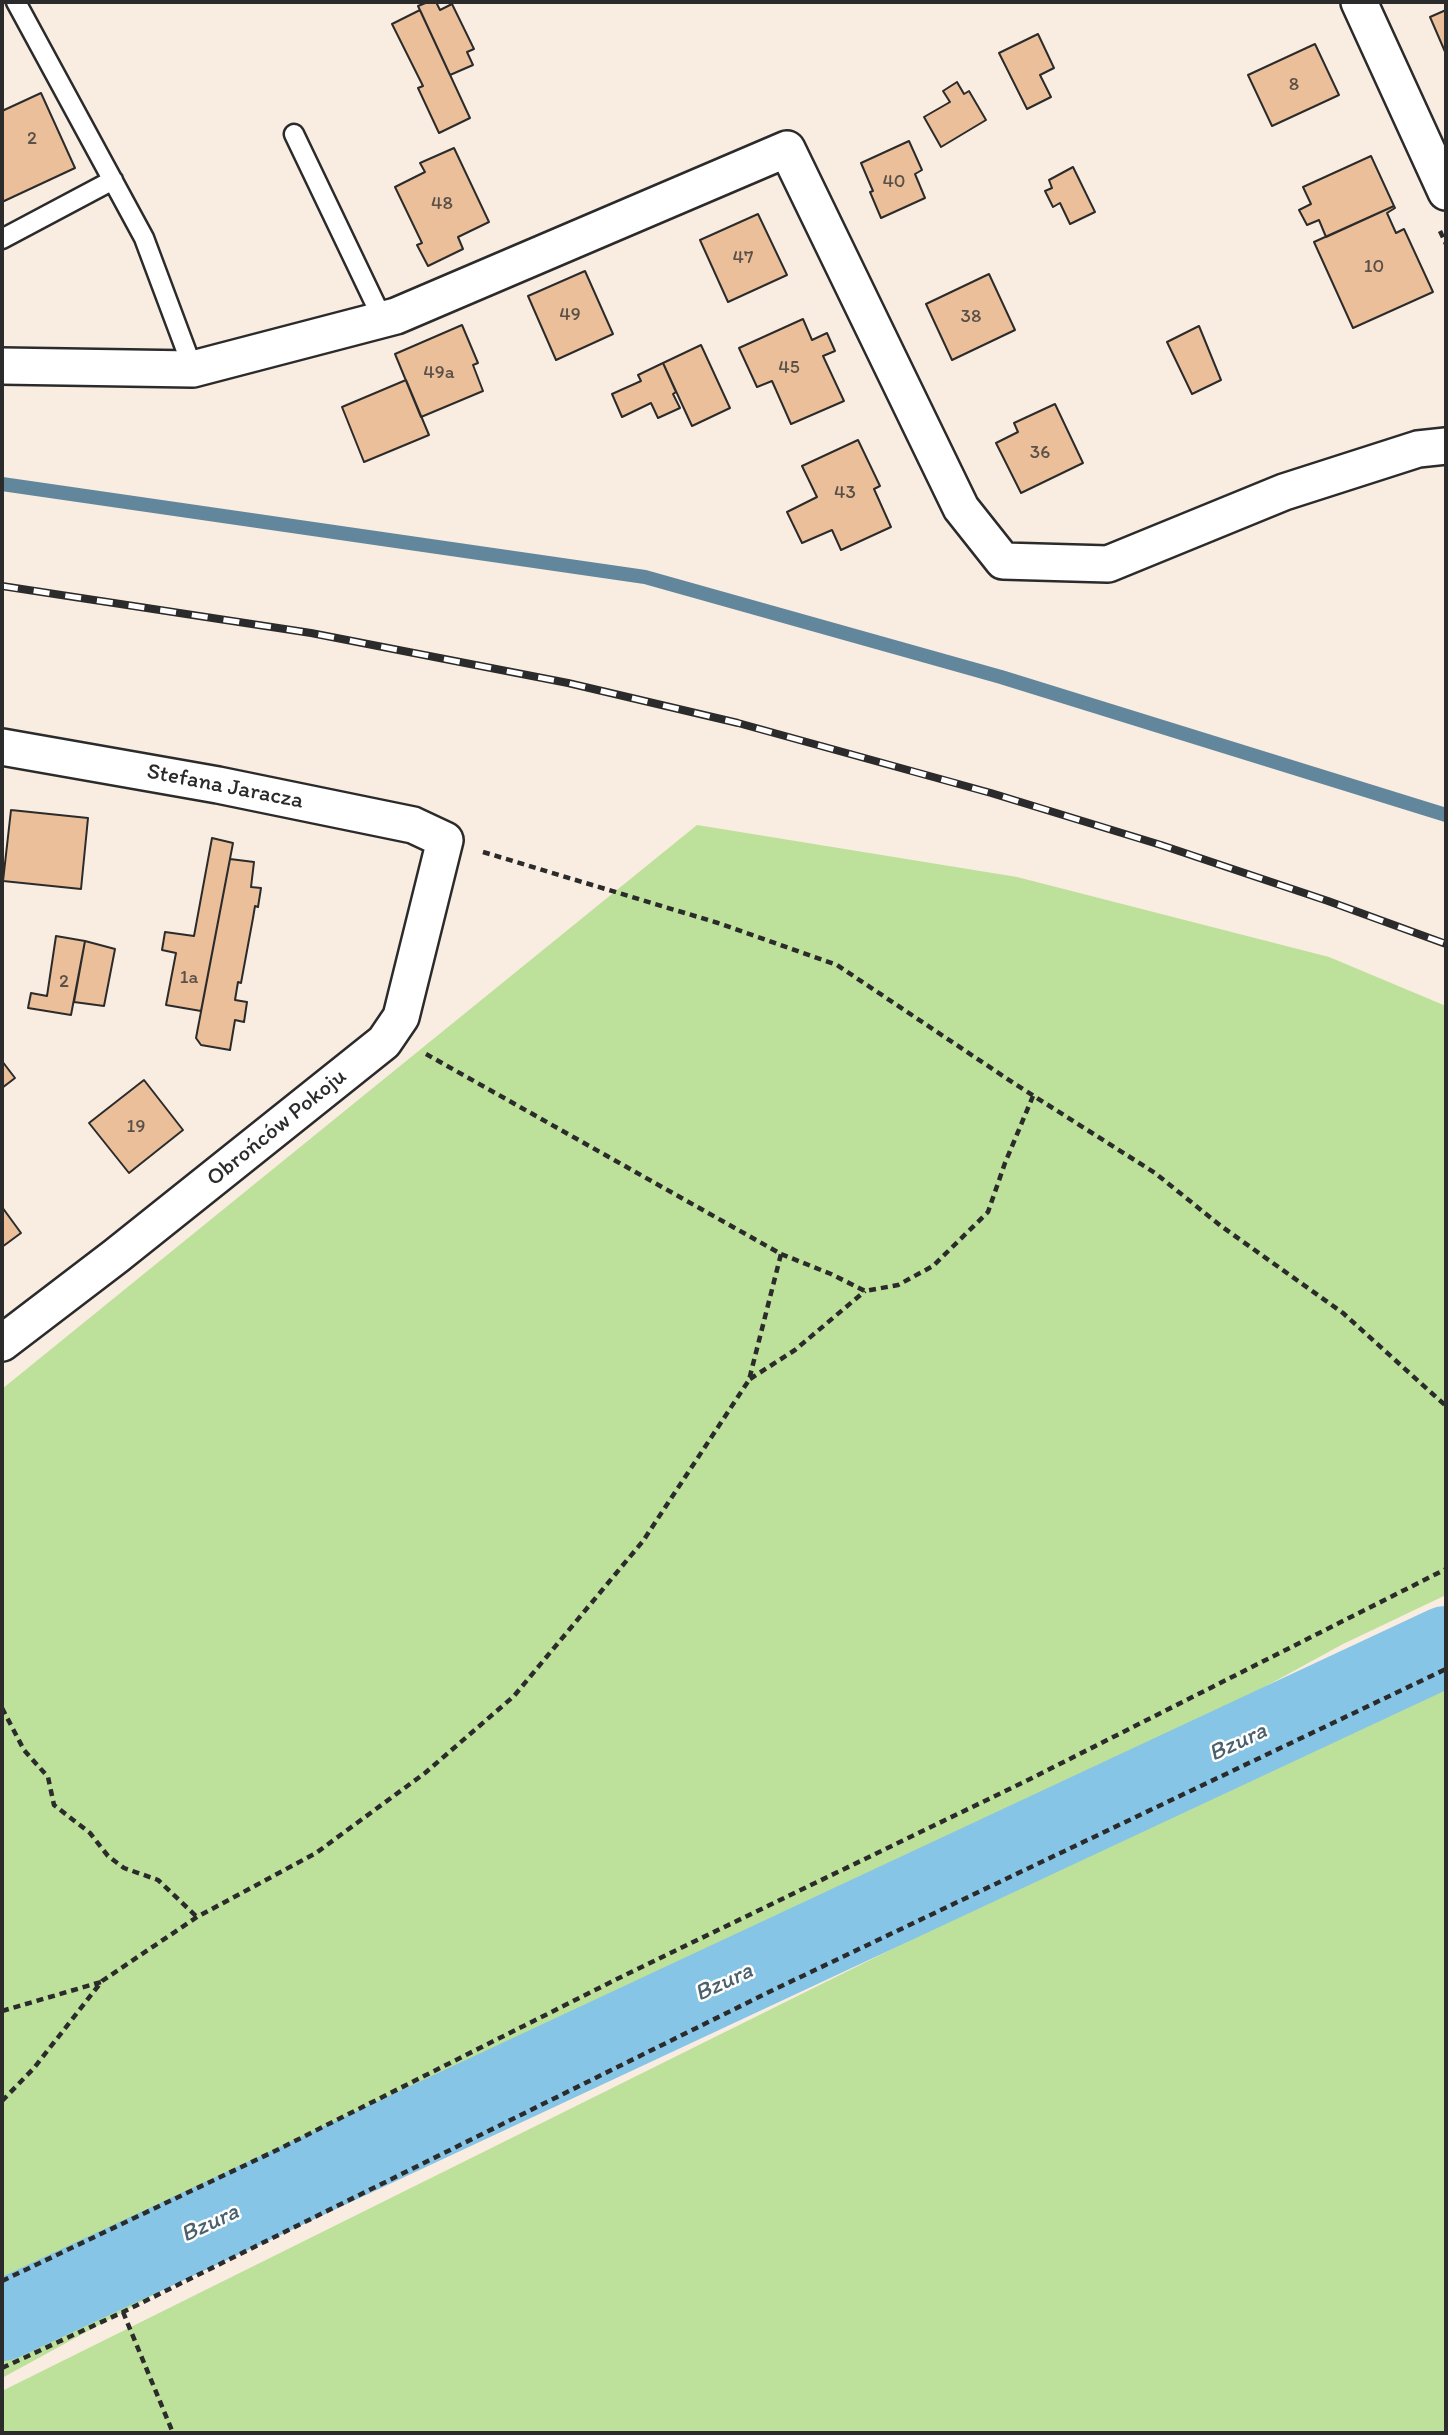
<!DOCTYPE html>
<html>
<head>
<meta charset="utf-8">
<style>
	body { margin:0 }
	#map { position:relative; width:1448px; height:2435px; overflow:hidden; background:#f9ece1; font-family:Itim,sans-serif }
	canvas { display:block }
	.frame { position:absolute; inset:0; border:4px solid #2b2b2b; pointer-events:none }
</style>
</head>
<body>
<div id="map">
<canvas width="1448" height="2435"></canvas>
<div class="frame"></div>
</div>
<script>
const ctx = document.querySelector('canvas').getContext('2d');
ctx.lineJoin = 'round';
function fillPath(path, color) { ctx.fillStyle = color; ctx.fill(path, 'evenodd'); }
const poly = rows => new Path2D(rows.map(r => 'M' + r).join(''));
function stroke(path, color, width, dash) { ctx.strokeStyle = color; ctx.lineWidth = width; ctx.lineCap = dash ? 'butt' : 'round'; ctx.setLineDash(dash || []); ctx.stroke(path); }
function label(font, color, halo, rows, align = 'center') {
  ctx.font = font + ' Itim,sans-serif'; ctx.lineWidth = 5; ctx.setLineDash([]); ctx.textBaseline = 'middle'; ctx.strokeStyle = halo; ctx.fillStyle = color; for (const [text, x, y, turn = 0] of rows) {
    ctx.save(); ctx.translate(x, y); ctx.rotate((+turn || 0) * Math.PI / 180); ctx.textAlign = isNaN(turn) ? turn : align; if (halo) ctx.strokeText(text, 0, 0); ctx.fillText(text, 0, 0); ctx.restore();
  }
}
fillPath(poly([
	[697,825,1017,877,1329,957,1446,1006,1446,1595,1343,1644,2,2378,2,1389],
	[1446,1674,1446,2433,2,2433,2,2391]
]), '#bde09a');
stroke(poly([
	[2,484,645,577,1001,677,1446,815]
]), '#62879c', 14);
stroke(poly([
	[2,2321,1446,1646]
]), '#87c5e7', 80);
const building = poly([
	[428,2,436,2,440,10,452,4,474,49,467,52,473,65,450,75,418,6,428,2],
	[420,10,470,118,439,133,418,88,423,86,392,24,420,10],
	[1446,10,1446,54,1430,17,1446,10],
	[1038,34,1054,68,1040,75,1051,97,1027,109,999,53,1038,34],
	[1315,44,1339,95,1272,126,1248,75,1315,44],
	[957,82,964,94,969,91,986,120,941,147,924,117,950,102,943,91,957,82],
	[41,93,75,168,2,202,2,111,41,93],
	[909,141,922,170,915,174,925,198,881,218,870,192,873,191,861,163,909,141],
	[454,148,489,222,458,237,463,249,428,266,417,245,422,243,395,187,425,172,420,163,454,148],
	[1371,156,1394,206,1326,237,1319,220,1307,225,1299,210,1311,204,1303,187,1371,156],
	[1073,167,1095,212,1070,224,1060,203,1053,207,1045,191,1052,188,1049,180,1073,167],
	[1394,206,1395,208,1387,213,1396,233,1404,229,1433,292,1353,328,1314,242,1394,206],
	[758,214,787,275,728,302,700,240,758,214],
	[585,271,613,334,556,360,528,296,585,271],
	[989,274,1015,330,952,360,926,304,989,274],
	[803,319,812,340,827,333,835,351,823,356,844,401,791,424,772,381,757,387,739,348,803,319],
	[462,325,478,363,473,365,483,391,421,417,395,354,462,325],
	[1199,326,1221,380,1192,394,1167,342,1199,326],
	[701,345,730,408,692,426,663,363,701,345],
	[663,363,676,392,673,394,680,408,658,418,651,403,622,417,612,394,641,381,638,375,663,363],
	[406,380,429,435,364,462,342,407,406,380],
	[1055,404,1083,463,1021,493,996,443,1018,432,1014,423,1055,404],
	[858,440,880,486,874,489,891,527,841,550,832,530,802,543,787,512,817,497,802,466,858,440],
	[11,810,88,818,81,889,3,881,11,810],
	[212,838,233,843,201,1011,166,1005,176,953,162,950,165,932,194,936,212,838],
	[230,859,254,862,251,887,261,888,258,907,255,906,253,918,241,983,238,982,235,1000,247,1002,244,1022,235,1020,230,1050,201,1045,196,1038,230,859],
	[56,936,85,941,71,1015,28,1008,31,993,47,996,56,936],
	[85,941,115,949,104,1006,74,1002,85,941],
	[2,1061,15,1078,2,1088,2,1061],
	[144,1080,183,1130,129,1173,89,1123,144,1080],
	[2,1207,21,1233,2,1247,2,1207]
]);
fillPath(building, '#eabf9a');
stroke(building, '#2b2b2b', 2);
const lane = poly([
	[16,2,144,238,193,369],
	[294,134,383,320],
	[2,239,113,180]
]);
const street = poly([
	[1359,2,1446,192],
	[2,366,193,369,396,316,787,149,961,508,1003,561,1108,564,1284,492,1418,449,1446,446],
	[2,747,218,785,413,825,445,840,401,1017,384,1042,116,1256,2,1343]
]);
stroke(lane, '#2b2b2b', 23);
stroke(street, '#2b2b2b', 40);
stroke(poly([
	[1440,231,1446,244],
	[483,852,718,923,837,965,1015,1084,1155,1173,1221,1226,1343,1313,1446,1406],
	[781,1254,831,1274,865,1291,898,1285,933,1266,988,1212,1005,1163,1033,1096],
	[750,1379,795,1350,865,1291],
	[2,1708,24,1750,48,1777,54,1805,90,1833,108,1856,124,1868,158,1880,197,1917],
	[2,2011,101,1982],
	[2,2101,34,2068,102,1981,197,1917,316,1853,425,1773,514,1696,643,1541,749,1380,781,1254,426,1054],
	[2,2281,277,2150,623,1976,1028,1780,1446,1569],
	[123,2312,173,2433],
	[2,2368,123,2312,771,1991,1446,1669]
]), '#2b2b2b', 4.5, [7, 5]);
stroke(lane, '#fff', 18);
stroke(street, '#fff', 35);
const rail = poly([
	[2,586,311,633,568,683,738,723,991,793,1161,845,1328,901,1446,944]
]);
stroke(rail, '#2b2b2b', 8);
stroke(rail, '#fff', 5, [16]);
label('19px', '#5b5047', null, [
	["8",1294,85],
	["2",32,139],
	["40",894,182],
	["48",442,204],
	["47",743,258],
	["10",1374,267],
	["49",570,315],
	["38",971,317],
	["45",789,368],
	["49a",439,373],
	["36",1040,453],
	["43",845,493],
	["1a",189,978],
	["2",64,982],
	["19",136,1127]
]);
label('23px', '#2b2b2b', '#fff', [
	["Stefana Jaracza",225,787,11],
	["Obrońców Pokoju",277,1128,-39]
]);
label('italic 24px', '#4b616d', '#fff', [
	["Bzura",1238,1743,-25],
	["Bzura",724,1983,-25],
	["Bzura",210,2224,-25]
]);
</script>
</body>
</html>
